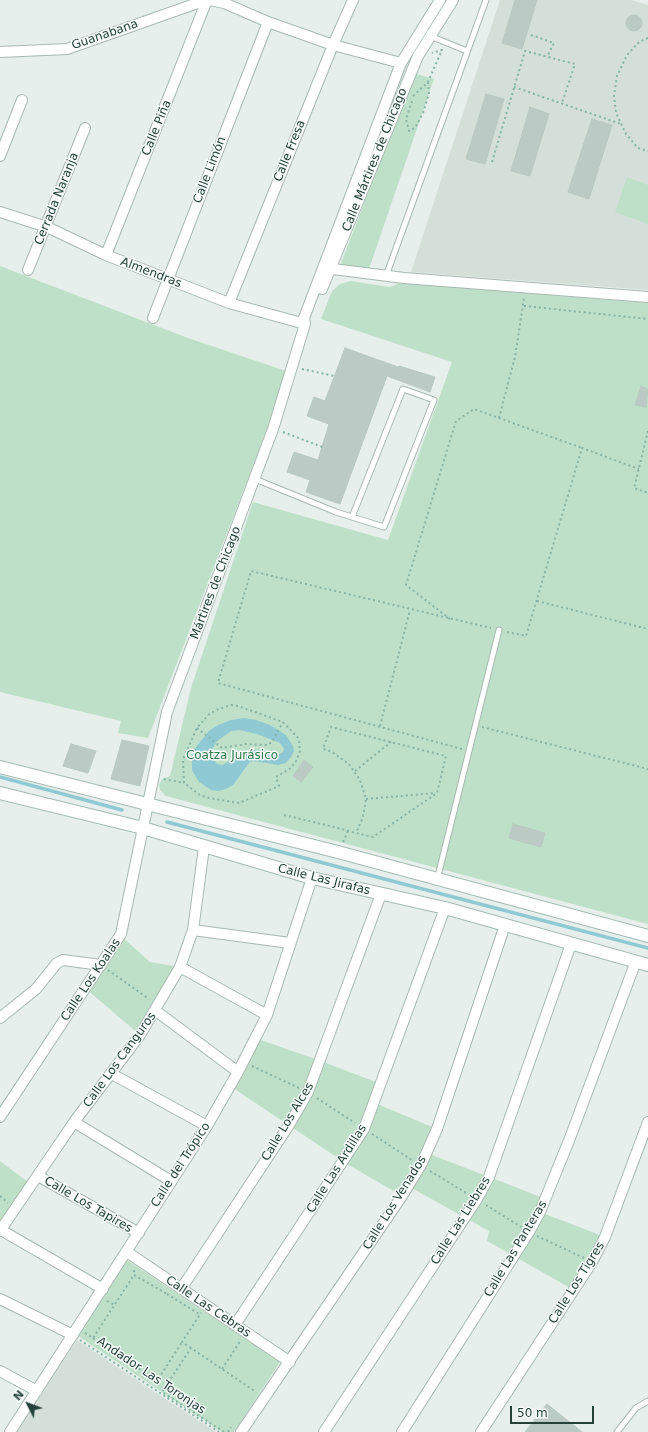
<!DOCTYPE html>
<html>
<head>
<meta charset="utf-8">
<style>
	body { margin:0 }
	#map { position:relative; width:648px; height:1432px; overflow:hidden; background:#e6efeb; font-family:"DejaVu Sans",sans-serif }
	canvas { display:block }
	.north { position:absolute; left:8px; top:1384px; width:40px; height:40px; -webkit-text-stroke:3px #f7fbf9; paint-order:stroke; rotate:312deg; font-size:11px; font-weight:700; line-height:16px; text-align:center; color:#24423a }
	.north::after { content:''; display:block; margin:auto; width:14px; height:18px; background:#24423a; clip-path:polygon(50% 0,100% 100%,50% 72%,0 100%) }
	.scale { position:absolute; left:510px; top:1406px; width:84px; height:18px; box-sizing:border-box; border:2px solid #24423a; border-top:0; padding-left:5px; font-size:12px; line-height:14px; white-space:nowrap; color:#24423a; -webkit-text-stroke:3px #f7fbf9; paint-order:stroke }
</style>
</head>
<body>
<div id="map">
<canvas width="648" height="1432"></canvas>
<div class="north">N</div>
<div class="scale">50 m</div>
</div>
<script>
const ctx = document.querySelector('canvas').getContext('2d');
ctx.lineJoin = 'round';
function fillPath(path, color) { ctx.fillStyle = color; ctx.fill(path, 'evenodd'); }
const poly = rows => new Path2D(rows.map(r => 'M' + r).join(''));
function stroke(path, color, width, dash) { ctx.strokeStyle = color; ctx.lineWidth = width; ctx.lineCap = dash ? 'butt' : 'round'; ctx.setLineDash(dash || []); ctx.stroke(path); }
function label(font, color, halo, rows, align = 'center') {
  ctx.font = font + ' "DejaVu Sans",sans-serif'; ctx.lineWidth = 3; ctx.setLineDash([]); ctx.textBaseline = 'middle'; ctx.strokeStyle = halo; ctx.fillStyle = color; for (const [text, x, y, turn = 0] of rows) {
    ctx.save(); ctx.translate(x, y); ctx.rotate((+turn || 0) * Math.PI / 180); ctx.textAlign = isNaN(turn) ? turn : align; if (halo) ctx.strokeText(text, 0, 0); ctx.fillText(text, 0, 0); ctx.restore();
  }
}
fillPath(poly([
	[500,0,631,0,648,5,648,290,411,272],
	[77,1340,147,1387,216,1432,16,1432]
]), '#d4dfda');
fillPath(poly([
	[414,73,434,79,369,269,340,266],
	[627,177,648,185,648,224,615,212],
	[0,266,188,338,289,372,148,738,118,733,121,721,0,692],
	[351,281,389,287,401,283,648,303,648,924,166,796,160,790,159,785,162,779,170,776,191,688,253,502,388,540,452,362,321,319,332,291,340,284],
	[120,935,150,962,180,967,140,1035,85,988],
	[255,1038,321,1061,381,1084,375,1103,437,1129,427,1153,546,1199,540,1212,605,1237,574,1290,487,1241,489,1231,408,1186,402,1196,347,1164,230,1086],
	[0,1161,32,1185,0,1232],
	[127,1260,280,1362,234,1432,222,1432,78,1336]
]), '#bfe0c8');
fillPath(poly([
	[244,718,256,720,270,725,286,735,293,746,294,751,291,757,286,763,278,765,253,761,249,763,233,785,226,789,218,791,211,790,199,782,192,770,192,756,196,747,209,731,218,725,231,720],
	[239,730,257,734,280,743,284,749,283,752,276,755,260,750,244,751,226,763,222,765,217,764,211,756,212,750,216,742,231,731]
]), '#8ec9d4');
stroke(poly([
	[0,777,122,810],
	[167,822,648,948]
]), '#8ec9d4', 3.5);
const building = poly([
	[515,0,537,0,522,49,502,43,515,0],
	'626 23a8 8 0 1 1 16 0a8 8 0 1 1-16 0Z',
	[486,94,504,99,485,164,466,159,486,94],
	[530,107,549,114,530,176,511,171,530,107],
	[592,119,612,125,589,199,568,192,592,119],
	[345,348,398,367,399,366,435,377,430,392,387,376,340,504,306,492,310,480,287,472,294,452,318,460,329,424,307,416,314,397,325,401,345,348],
	[641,386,648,389,646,407,635,405,641,386],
	[122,740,149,746,140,786,111,779,122,740],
	[71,744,96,751,88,773,63,766,71,744],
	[304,760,313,767,301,782,293,776,304,760],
	[513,824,545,833,541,847,509,838,513,824],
	[547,1404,582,1432,525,1432,547,1404]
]);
fillPath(building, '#bbcac4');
stroke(building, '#b8c9c2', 1);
const service = poly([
	[430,36,467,51],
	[386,276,486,0],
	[255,479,336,512,384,527,434,400,403,389,352,517],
	[437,880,499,630],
	[617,1432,636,1408,648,1401]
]);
const minor = poly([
	[210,0,224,3,268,22,333,45,401,63],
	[0,52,67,49,206,0],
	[0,156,22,100],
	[0,212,47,227,106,255,229,303,305,324],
	[106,255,207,0],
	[325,268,404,278,648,297],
	[28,270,85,128],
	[322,289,418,56,453,0],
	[229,303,333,45,353,0],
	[153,318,268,22],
	[193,930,290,943],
	[180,967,267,1015],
	[156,1011,238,1072],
	[0,1018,36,989,57,963,63,960,101,965],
	[112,1074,207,1126],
	[0,1117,121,934,167,712,273,429,305,324,304,318,401,63,440,0],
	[74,1122,171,1181],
	[38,1176,139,1233],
	[1,1230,103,1289],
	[0,1231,74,1122,140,1035,180,967,193,930,204,847],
	[127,1252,290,1362],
	[181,1289,289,1125,308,1092,381,894],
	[0,1299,73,1335],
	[235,1325,364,1129,445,908],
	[0,1371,37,1391],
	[10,1432,207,1126,238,1072,267,1015,312,878],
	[241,1432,402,1196,421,1165,437,1129,505,925],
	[324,1432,477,1199,489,1177,571,944],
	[402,1432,529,1232,540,1212,570,1138,636,961],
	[481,1432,592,1262,605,1237,648,1122]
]);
const secondary = poly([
	[0,767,338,852,648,936],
	[0,793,143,828,312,878,445,908,648,965]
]);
stroke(service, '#a8b8b2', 7);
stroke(minor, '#a8b8b2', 12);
stroke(secondary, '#a4bbb3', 14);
stroke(poly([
	[531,35,554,43,547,57],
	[648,38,639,42,627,55,617,76,614,96,616,113,626,134,638,148,648,151],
	[514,87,621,124],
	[413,96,428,82,442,50,432,53],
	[412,101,406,119,409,131,415,128,423,113,429,94,428,82],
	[492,162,525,51,575,64,562,103],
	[524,306,648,319],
	[302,369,334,376],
	[499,418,515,357,524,298],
	[648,431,634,488,648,493],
	[283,432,325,448],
	[537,601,648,629],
	[450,619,406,585,456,421,474,409,582,448],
	[507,632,526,636,582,448,639,469],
	[231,705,238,706,283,722,299,739,300,751,296,761,291,768,276,777,279,786,239,803,209,798,200,795,184,783,183,759,197,728,208,715,216,710,231,705],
	[380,726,410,610],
	[482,727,648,769],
	[197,728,222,748,246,744,267,745,272,742,283,722],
	[462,749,218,683,251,571,491,628],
	[355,771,391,742],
	[164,779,184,783],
	[366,799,436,793],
	[284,815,334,827,356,833,373,837,437,793,446,756,331,727,323,749,332,752,349,764,360,780,366,799,363,817,356,833],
	[343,842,348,831],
	[108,970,149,999],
	[252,1066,299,1088],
	[317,1098,355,1123],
	[372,1134,412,1160],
	[430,1171,468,1194],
	[0,1196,8,1203],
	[486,1205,521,1227],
	[537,1236,584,1258],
	[134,1270,134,1275,167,1294],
	[167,1294,199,1314],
	[107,1301,114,1305],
	[85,1333,93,1338,134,1275],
	[93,1338,157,1381,182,1342],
	[80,1340,219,1432],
	[191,1348,182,1342,201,1313],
	[222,1369,241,1340],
	[224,1432,162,1392,191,1348,256,1392],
	[228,1432,231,1427]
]), '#86b3a5', 2, [2, 3]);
stroke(service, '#fff', 5);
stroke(minor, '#fff', 10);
stroke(secondary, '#fff', 12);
label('12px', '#24423a', '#f7fbf9', [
	["Guanabana",105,35,-19],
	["Calle Piña",157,128,-68],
	["Calle Fresa",290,151,-68],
	["Calle Mártires de Chicago",375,160,-68],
	["Calle Limón",210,170,-69],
	["Cerrada Naranja",57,199,-68],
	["Almendras",151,273,21],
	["Mártires de Chicago",216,583,-69],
	["Calle Las Jirafas",324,880,14],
	["Calle Los Koalas",91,980,-56],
	["Calle Los Canguros",120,1060,-54],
	["Calle Los Alces",288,1122,-59],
	["Calle del Trópico",181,1165,-57],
	["Calle Las Ardillas",337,1169,-58],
	["Calle Los Venados",395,1203,-58],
	["Calle Los Tapires",88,1205,30],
	["Calle Las Liebres",461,1221,-58],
	["Calle Las Panteras",516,1249,-59],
	["Calle Los Tigres",577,1283,-58],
	["Calle Las Cebras",208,1307,34],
	["Andador Las Toronjas",151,1376,34]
]);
label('12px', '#2d7a4b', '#f7fbf9', [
	["Coatza Jurásico",232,756]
]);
</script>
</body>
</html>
